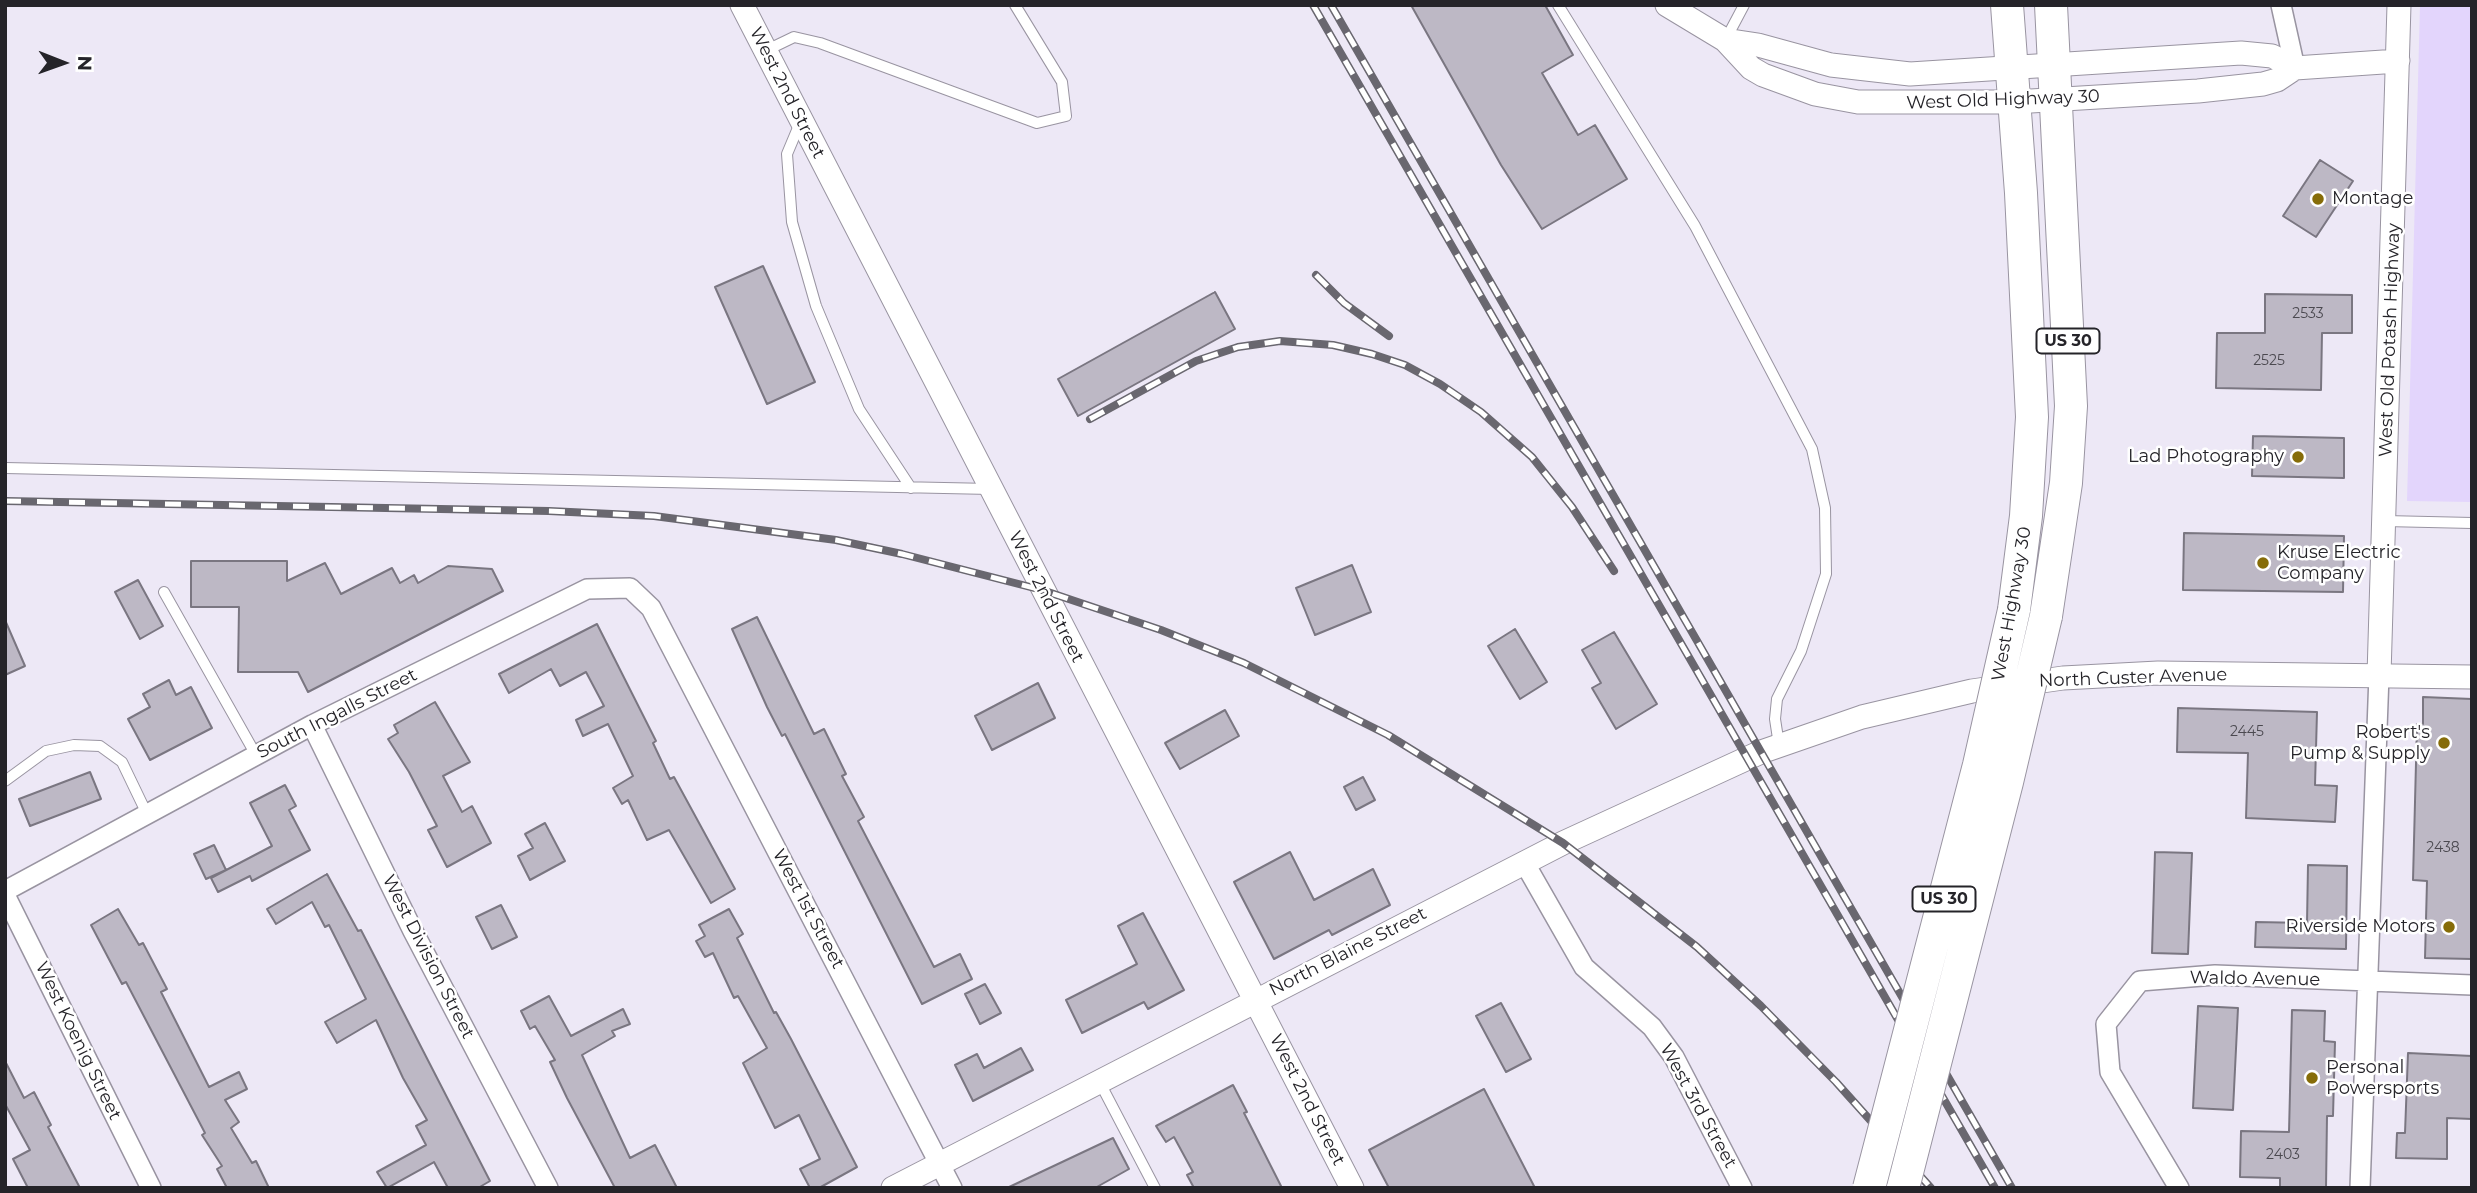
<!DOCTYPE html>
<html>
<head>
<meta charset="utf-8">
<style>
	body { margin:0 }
	#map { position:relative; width:2477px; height:1193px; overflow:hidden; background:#ede8f6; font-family:Montserrat,sans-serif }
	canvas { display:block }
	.frame { position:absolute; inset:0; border:7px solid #252429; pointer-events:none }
	.north { position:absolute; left:28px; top:28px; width:70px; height:70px; -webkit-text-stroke:5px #fff; paint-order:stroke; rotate:91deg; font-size:19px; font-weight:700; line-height:28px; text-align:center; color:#252429 }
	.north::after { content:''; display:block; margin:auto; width:24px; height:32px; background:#252429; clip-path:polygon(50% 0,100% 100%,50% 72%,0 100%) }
</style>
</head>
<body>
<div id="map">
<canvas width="2477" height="1193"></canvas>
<div class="frame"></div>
<div class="north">N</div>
</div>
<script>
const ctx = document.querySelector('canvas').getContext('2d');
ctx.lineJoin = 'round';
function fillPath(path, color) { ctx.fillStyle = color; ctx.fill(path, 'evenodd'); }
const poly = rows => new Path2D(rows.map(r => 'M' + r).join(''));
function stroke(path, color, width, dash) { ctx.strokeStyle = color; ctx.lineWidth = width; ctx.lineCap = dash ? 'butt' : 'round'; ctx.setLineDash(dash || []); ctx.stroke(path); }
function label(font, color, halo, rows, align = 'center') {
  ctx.font = font + ' Montserrat,sans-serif'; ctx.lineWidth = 5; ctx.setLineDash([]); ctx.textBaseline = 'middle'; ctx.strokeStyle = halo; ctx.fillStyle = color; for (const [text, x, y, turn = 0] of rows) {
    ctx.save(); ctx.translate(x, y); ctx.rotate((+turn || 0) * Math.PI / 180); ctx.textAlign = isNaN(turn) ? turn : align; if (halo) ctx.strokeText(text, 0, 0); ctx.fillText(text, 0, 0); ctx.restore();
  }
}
fillPath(poly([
	[2420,5,2472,5,2472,502,2407,501]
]), '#e3d5fc');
const building = poly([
	[1411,5,1545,5,1573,55,1542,73,1578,135,1595,125,1627,179,1542,229,1501,165,1411,5],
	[2320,160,2353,181,2316,237,2283,216,2320,160],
	[763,266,815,382,767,404,715,287,763,266],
	[1215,292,1235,329,1078,416,1058,379,1215,292],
	[2265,294,2352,295,2352,333,2322,333,2321,390,2216,388,2217,333,2265,333,2265,294],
	[2253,436,2344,438,2344,478,2252,476,2253,436],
	[2184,533,2344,536,2343,592,2183,590,2184,533],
	[191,561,287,561,287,581,325,563,341,594,392,568,400,583,414,575,418,583,448,566,492,569,503,591,308,692,298,672,238,672,239,607,191,607,191,561],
	[1352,565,1371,612,1315,635,1296,588,1352,565],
	[138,580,163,626,140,639,115,592,138,580],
	[757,617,814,734,824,729,846,774,842,776,864,817,858,821,934,967,960,954,972,979,922,1004,785,734,782,736,767,707,732,629,757,617],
	[5,620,25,666,5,675,5,620],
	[597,624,656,741,653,743,670,779,674,777,735,889,711,903,669,830,647,840,628,800,622,804,613,788,633,776,608,724,583,736,576,720,604,706,586,672,560,686,551,669,509,693,499,674,597,624],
	[1515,629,1547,682,1520,699,1488,646,1515,629],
	[1614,632,1657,704,1616,729,1592,688,1601,683,1582,650,1614,632],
	[169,680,176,695,191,687,212,728,150,760,128,719,150,707,143,694,169,680],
	[1038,683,1055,718,992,750,975,716,1038,683],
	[2423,697,2472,699,2472,959,2425,958,2427,881,2413,880,2417,724,2423,724,2423,697],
	[435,702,470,762,443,776,462,812,472,806,491,843,447,867,428,830,437,826,409,772,388,739,398,733,394,725,435,702],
	[2178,708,2317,712,2315,785,2337,786,2335,822,2246,818,2248,753,2177,752,2178,708],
	[1225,710,1239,736,1180,769,1165,743,1225,710],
	[90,772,101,799,30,826,19,799,90,772],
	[1363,777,1375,800,1356,810,1344,787,1363,777],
	[285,785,296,806,289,810,310,850,252,881,250,876,218,892,211,878,272,846,250,803,285,785],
	[545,823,565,861,530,880,518,856,533,848,525,834,545,823],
	[214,845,226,870,206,879,194,854,214,845],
	[1290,852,1314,900,1373,869,1390,905,1332,935,1329,930,1274,959,1234,882,1290,852],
	[2155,852,2192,853,2188,954,2152,953,2155,852],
	[2308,865,2347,866,2346,949,2255,947,2256,922,2307,923,2308,865],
	[327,874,358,931,361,930,490,1181,478,1188,448,1188,434,1162,387,1188,377,1172,426,1145,416,1126,427,1120,403,1078,376,1020,337,1043,325,1022,366,999,329,925,325,927,312,902,276,924,267,909,327,874],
	[501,905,517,937,492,949,476,917,501,905],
	[118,909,139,945,143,943,167,989,161,992,209,1087,239,1072,247,1089,225,1100,239,1122,231,1128,252,1163,256,1161,269,1188,227,1188,217,1169,222,1166,202,1135,205,1133,126,982,122,984,91,925,118,909],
	[729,909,743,934,737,938,774,1013,776,1012,791,1039,857,1167,819,1188,810,1188,800,1169,820,1159,799,1115,775,1128,743,1063,767,1048,738,996,734,998,713,953,705,957,696,941,705,936,699,925,729,909],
	[1143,913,1184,990,1148,1009,1144,1002,1082,1033,1066,1000,1137,964,1118,926,1143,913],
	[985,984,1001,1013,980,1024,965,994,985,984],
	[549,996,571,1036,623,1009,630,1024,612,1031,615,1036,582,1055,630,1158,655,1145,677,1188,615,1188,567,1098,550,1062,555,1060,535,1026,530,1029,521,1011,549,996],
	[1501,1003,1531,1059,1506,1072,1476,1016,1501,1003],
	[2198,1006,2238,1008,2233,1110,2193,1108,2198,1006],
	[2292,1010,2325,1011,2324,1041,2335,1042,2333,1116,2327,1116,2326,1188,2280,1188,2280,1178,2240,1177,2241,1131,2289,1132,2292,1010],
	[1021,1048,1033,1070,973,1101,955,1065,977,1054,984,1068,1021,1048],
	[2408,1053,2472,1056,2472,1119,2447,1118,2447,1159,2396,1158,2397,1133,2405,1133,2408,1053],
	[5,1061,24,1098,34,1092,51,1125,48,1127,80,1188,28,1188,13,1159,30,1150,5,1104,5,1061],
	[1233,1085,1247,1112,1244,1113,1282,1188,1194,1188,1187,1175,1193,1172,1174,1137,1166,1142,1156,1126,1233,1085],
	[1484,1089,1535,1188,1389,1188,1369,1150,1484,1089],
	[1113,1138,1129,1169,1095,1188,1007,1188,1113,1138]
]);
fillPath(building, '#bdb8c5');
stroke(building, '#7a7681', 2);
const service = poly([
	[1558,5,1695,226,1812,449,1825,508,1826,574,1801,651,1777,699,1775,719,1779,745],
	[1726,39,1744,5],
	[765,51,794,37,820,43,1037,123,1066,116,1062,82,1015,5],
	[800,123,787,154,792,222,816,306,859,409,911,488],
	[5,468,991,489],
	[2385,521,2472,523],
	[164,592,256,755],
	[5,781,46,751,74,745,100,746,122,762,147,814],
	[1099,1081,1155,1188]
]);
const minor = poly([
	[2281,5,2295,68],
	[312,725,413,931,548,1188],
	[1524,862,1584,967,1652,1027,1674,1057,1742,1188],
	[5,891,312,725,587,589,630,588,651,608,952,1188],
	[5,895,151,1188],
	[2179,1188,2110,1072,2106,1024,2140,981,2215,975,2472,985],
	[2360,1188,2379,675]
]);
const tertiary = poly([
	[742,5,1352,1188],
	[1667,5,1725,40,1751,68,1763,75,1815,94,1858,102,2014,102,2198,91,2263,84,2277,80,2295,68],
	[1725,40,1758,45,1831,65,1910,74,2241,53,2272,56,2295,68,2398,61],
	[2379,675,2399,5],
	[893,1188,1563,843,1761,752,1862,717,1972,691,2063,678,2158,673,2472,677]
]);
const trunk = poly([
	[2007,5,2021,193,2032,417,2026,516,2014,610],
	[2046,616,2066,483,2071,406,2051,5]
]);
stroke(service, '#9994a1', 12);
stroke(minor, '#9994a1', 22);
stroke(tertiary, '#9994a1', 25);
stroke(trunk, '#9994a1', 34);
stroke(service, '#fff', 10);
stroke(minor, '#fff', 19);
stroke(tertiary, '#fff', 23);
stroke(trunk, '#fff', 32);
const rail = poly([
	[1313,5,1995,1188],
	[1331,5,2012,1188],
	[1316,275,1344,303,1389,336],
	[1090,419,1196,361,1238,347,1280,341,1333,345,1372,354,1405,365,1440,384,1481,412,1532,457,1572,507,1614,571],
	[5,501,549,511,654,516,836,540,902,554,1042,590,1161,630,1244,663,1388,735,1563,843,1697,947,1761,1006,1836,1082,1931,1188]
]);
stroke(rail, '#69676f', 8);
stroke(rail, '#fff', 5, [16]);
const trunkBridge = poly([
	[1869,1188,1979,765,2014,610],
	[1903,1188,2007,782,2046,616]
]);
stroke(trunkBridge, '#9994a1', 34, []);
stroke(trunkBridge, '#fff', 32);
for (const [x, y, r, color] of [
	[2318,199,7,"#866c08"],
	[2298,457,7,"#866c08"],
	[2263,563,7,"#866c08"],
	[2444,743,7,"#866c08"],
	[2449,927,7,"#866c08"],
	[2312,1078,7,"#866c08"]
]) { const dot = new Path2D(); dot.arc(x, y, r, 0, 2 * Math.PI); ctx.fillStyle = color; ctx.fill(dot); stroke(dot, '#fff', 2.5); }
label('14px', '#4b4950', null, [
	["2533",2308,314],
	["2525",2269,361],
	["2445",2247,732],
	["2438",2443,848],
	["2403",2283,1155]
]);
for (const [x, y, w] of [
	[2068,341,63],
	[1944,899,63]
]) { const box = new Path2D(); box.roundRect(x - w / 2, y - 12.5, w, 25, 5); ctx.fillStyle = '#fff'; ctx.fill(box); stroke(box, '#252429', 2); }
label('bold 16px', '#252429', null, [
	["US 30",2068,341],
	["US 30",1944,899]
]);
label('18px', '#252429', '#fff', [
	["West 2nd Street",787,93,63],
	["West Old Highway 30",2003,100,-2],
	["West Old Potash Highway",2390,340,-88],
	["West 2nd Street",1046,597,63],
	["West Highway 30",2012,604,-80],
	["North Custer Avenue",2133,678,-2],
	["South Ingalls Street",337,714,-27],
	["West 1st Street",808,909,62],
	["North Blaine Street",1348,952,-27],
	["West Division Street",428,957,63],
	["Waldo Avenue",2255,979,1],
	["West Koenig Street",78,1041,64],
	["West 2nd Street",1307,1100,63],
	["West 3rd Street",1698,1106,61]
]);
label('18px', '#252429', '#fff', [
	["Montage",2332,199],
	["Lad Photography",2284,457,"right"],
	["Kruse Electric",2277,553],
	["Company",2277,574],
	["Robert's",2430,733,"right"],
	["Pump & Supply",2430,754,"right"],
	["Riverside Motors",2435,927,"right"],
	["Personal",2326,1068],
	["Powersports",2326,1089]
], 'left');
</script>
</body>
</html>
